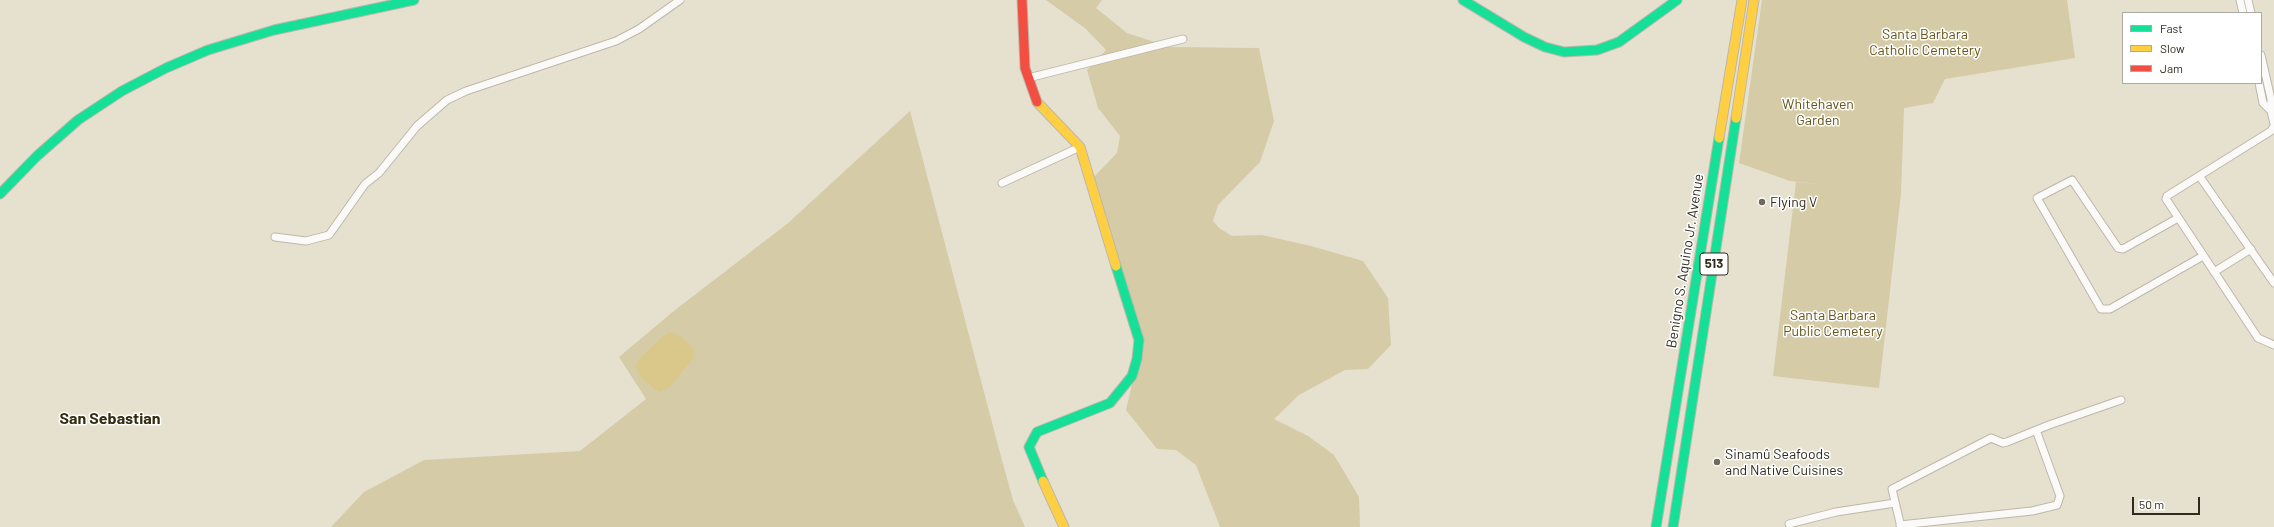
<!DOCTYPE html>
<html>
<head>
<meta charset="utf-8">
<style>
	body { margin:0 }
	#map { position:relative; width:2274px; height:527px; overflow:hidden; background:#e6e0ce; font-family:Barlow,sans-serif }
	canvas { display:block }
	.legend { position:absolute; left:2122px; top:12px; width:140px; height:72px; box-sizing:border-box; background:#fff; border:1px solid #acaaa5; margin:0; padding:5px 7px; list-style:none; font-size:12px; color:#2f2b1e }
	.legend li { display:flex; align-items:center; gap:8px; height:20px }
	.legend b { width:20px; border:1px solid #acaaa5 }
	.scale { position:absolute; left:2132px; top:497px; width:68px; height:18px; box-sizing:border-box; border:2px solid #2f2b1e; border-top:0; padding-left:5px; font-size:12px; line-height:14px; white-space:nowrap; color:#2f2b1e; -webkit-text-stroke:3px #fff; paint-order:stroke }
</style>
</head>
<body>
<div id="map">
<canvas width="2274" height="527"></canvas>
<ul class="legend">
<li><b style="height:5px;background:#16e098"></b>Fast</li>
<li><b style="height:5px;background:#ffcf43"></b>Slow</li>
<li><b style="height:5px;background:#f24e42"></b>Jam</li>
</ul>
<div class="scale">50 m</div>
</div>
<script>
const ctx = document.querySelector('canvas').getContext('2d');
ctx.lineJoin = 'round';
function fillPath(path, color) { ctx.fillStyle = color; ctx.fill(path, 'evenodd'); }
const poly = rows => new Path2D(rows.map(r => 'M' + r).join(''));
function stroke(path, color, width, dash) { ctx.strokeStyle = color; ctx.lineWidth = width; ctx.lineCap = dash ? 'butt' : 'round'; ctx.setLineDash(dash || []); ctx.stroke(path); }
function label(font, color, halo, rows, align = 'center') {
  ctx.font = font + ' Barlow,sans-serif'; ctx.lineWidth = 3; ctx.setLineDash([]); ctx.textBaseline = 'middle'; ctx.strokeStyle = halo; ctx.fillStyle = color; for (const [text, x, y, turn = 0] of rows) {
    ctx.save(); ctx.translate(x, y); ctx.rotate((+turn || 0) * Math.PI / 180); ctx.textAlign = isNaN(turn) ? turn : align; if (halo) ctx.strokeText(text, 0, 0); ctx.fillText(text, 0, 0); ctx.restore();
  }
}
fillPath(poly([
	[1046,0,1102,0,1096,8,1127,33,1170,47,1259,48,1274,121,1260,162,1218,205,1213,221,1219,228,1232,236,1262,235,1311,246,1363,261,1388,298,1391,345,1368,369,1345,370,1299,395,1274,419,1308,436,1334,455,1359,497,1360,527,1220,527,1196,465,1176,450,1157,449,1126,410,1141,345,1090,181,1117,153,1120,136,1098,108,1087,70,1106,50,1086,29],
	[1762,0,2067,0,2075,58,1945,79,1933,103,1904,108,1901,193,1879,388,1773,376,1796,182,1827,185,1790,181,1739,163],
	[910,111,1000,453,1013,500,1025,527,331,527,364,492,424,460,580,451,646,399,619,357,675,310,787,224]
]), '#d6cba7');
fillPath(poly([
	[668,332,677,334,690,344,693,349,694,357,671,386,661,392,656,390,642,379,635,366,642,356]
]), '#d9c889');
const street = poly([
	[2240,0,2243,13],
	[2248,0,2251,13],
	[1028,78,1183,39],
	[2259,83,2263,103,2271,111,2271,99,2261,55],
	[2271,111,2274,124],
	[2274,126,2271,131,2167,196,2166,199,2258,338,2274,345],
	[2200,177,2274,283],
	[1002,183,1080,147],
	[2178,218,2123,249,2118,248,2072,180,2037,198,2101,309,2110,309,2203,256],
	[275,237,306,241,329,235,365,184,379,173,417,126,447,100,466,91,616,41,639,29,680,0],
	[2214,272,2251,249],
	[1789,524,1836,512,1895,503],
	[1900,525,2032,511,2057,505,2060,496,2036,430],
	[1901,527,1892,489,1991,438,2003,443,2007,442,2049,425,2121,400]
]);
const fast = poly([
	[1463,0,1524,37,1545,47,1564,52,1597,50,1619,42,1677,0],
	[0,194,37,156,78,120,122,91,166,68,208,50,274,30,414,0],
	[1043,481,1029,447,1037,432,1110,403,1132,376,1137,359,1139,340,1116,266],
	[1656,527,1719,138],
	[1673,527,1736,118]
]);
const slow = poly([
	[1037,102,1080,147,1116,266],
	[1736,118,1754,0],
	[1719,138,1742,0],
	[1043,481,1064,527]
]);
const jam = poly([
	[1022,0,1025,68,1037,102]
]);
stroke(street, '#bcb8aa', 9);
stroke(fast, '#bcb8aa', 11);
stroke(slow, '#bcb8aa', 11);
stroke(jam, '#bcb8aa', 11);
stroke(street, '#fbfaf8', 7);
stroke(fast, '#16e098', 9);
stroke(slow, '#ffcf43', 9);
stroke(jam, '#f24e42', 9);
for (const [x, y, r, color] of [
	[1762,202,4,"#6f6a5c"],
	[1717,462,4,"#6f6a5c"]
]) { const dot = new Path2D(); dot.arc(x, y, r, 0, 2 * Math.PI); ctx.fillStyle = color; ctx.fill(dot); stroke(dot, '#fff', 1.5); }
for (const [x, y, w] of [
	[1714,264,28]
]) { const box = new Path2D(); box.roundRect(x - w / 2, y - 11, w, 22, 3); ctx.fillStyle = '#fff'; ctx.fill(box); stroke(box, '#2f2b1e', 1); }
label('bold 13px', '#2f2b1e', null, [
	["513",1714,264]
]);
label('14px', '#635316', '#fff', [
	["Santa Barbara",1925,34],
	["Catholic Cemetery",1925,50],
	["Whitehaven",1818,104],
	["Garden",1818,120],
	["Santa Barbara",1833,315],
	["Public Cemetery",1833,331]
]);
label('14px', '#2f2b1e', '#fff', [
	["Flying V",1770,202],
	["Sinamû Seafoods",1725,454],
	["and Native Cuisines",1725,470]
], 'left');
label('14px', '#2f2b1e', '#fff', [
	["Benigno S. Aquino Jr. Avenue",1685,261,-81]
]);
label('bold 16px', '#342c0f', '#fff', [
	["San Sebastian",110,419]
]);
</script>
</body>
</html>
